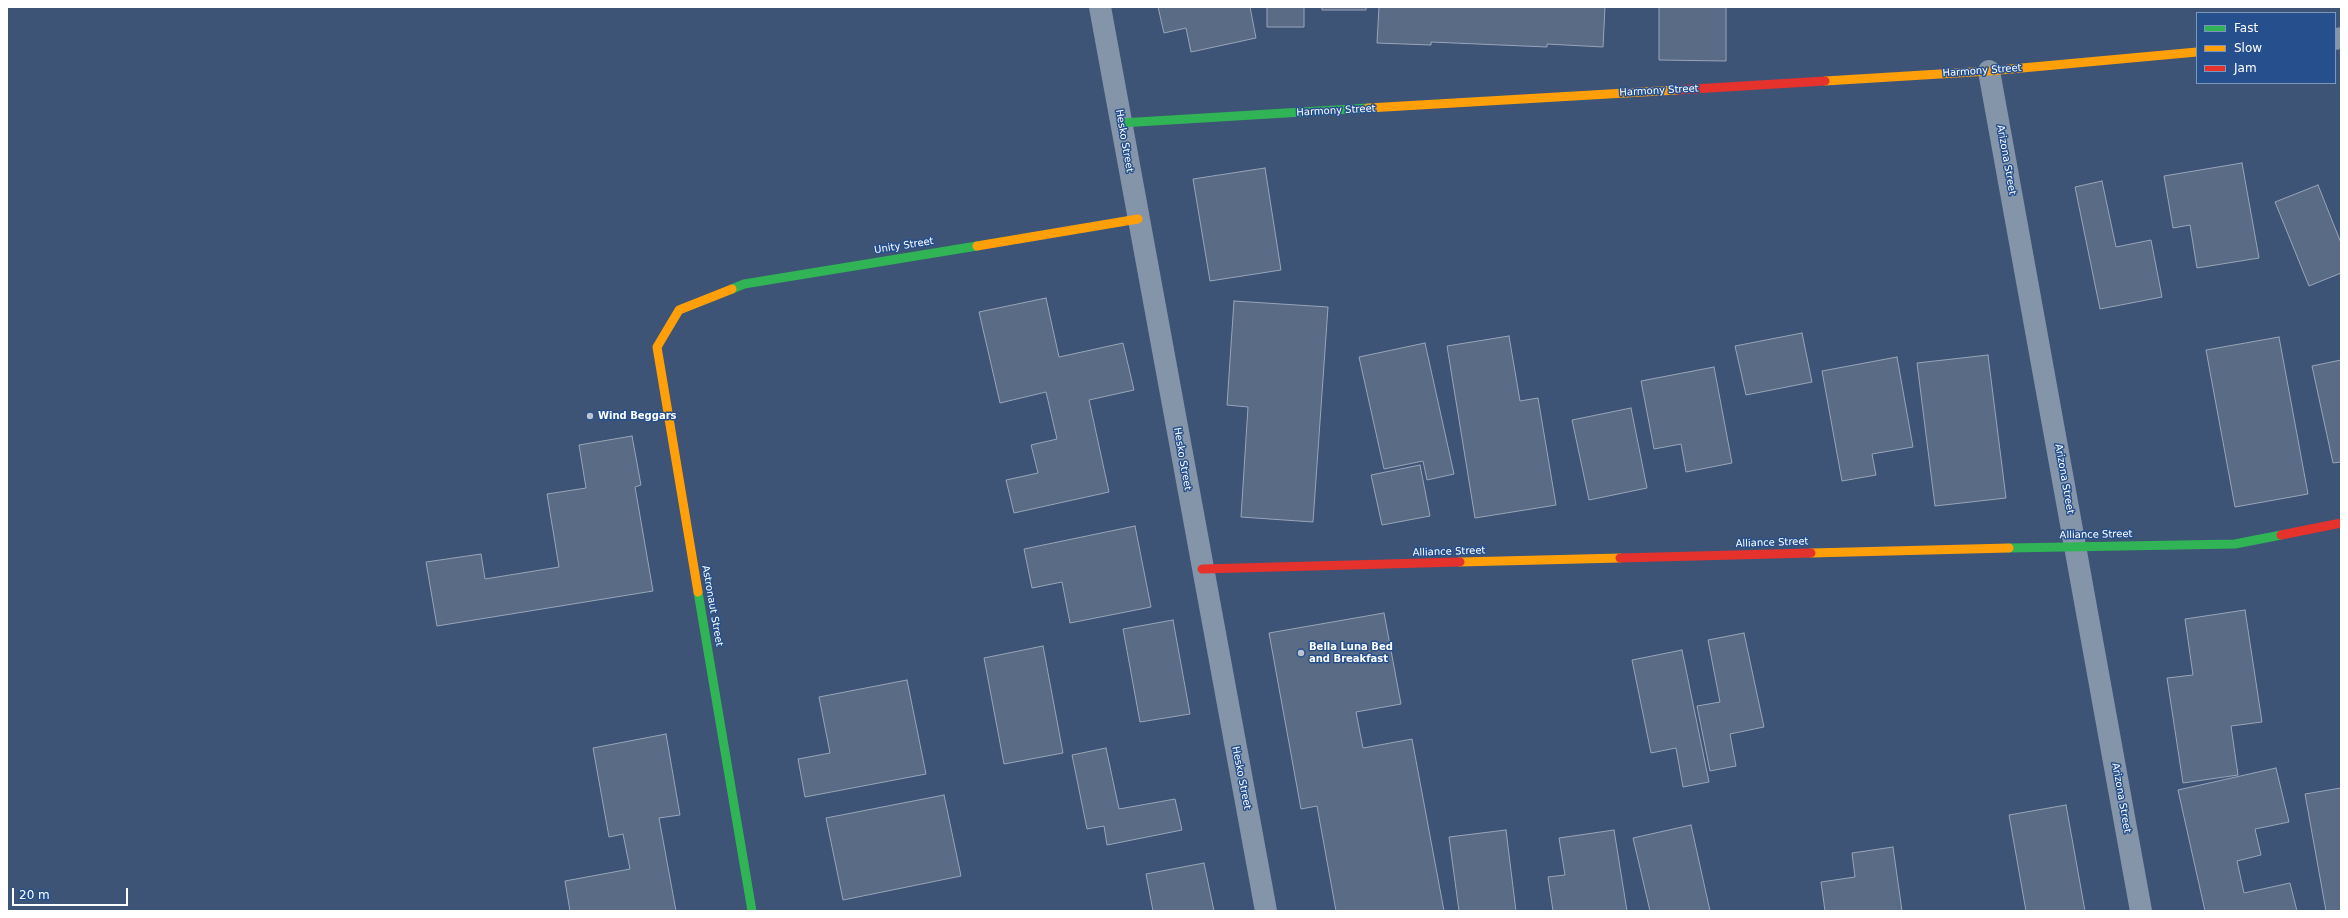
<!DOCTYPE html>
<html>
<head>
<meta charset="utf-8">
<style>
	body { margin:0 }
	#map { position:relative; width:2348px; height:918px; overflow:hidden; background:#3d5476; font-family:"DejaVu Sans",sans-serif }
	canvas { display:block }
	.frame { position:absolute; inset:0; border:8px solid #fff; pointer-events:none }
	.legend { position:absolute; left:2196px; top:12px; width:140px; height:72px; box-sizing:border-box; background:#26508d; border:1px solid #7d96bb; margin:0; padding:5px 7px; list-style:none; font-size:12px; color:#fff }
	.legend li { display:flex; align-items:center; gap:8px; height:20px }
	.legend b { width:20px; border:1px solid #7d96bb }
	.scale { position:absolute; left:12px; top:888px; width:116px; height:18px; box-sizing:border-box; border:2px solid #fff; border-top:0; padding-left:5px; font-size:12px; line-height:14px; white-space:nowrap; color:#fff; -webkit-text-stroke:3px #26508d; paint-order:stroke }
</style>
</head>
<body>
<div id="map">
<canvas width="2348" height="918"></canvas>
<div class="frame"></div>
<ul class="legend">
<li><b style="height:5px;background:#30b455"></b>Fast</li>
<li><b style="height:5px;background:#ff9f0a"></b>Slow</li>
<li><b style="height:5px;background:#e5322d"></b>Jam</li>
</ul>
<div class="scale">20 m</div>
</div>
<script>
const ctx = document.querySelector('canvas').getContext('2d');
ctx.lineJoin = 'round';
function fillPath(path, color) { ctx.fillStyle = color; ctx.fill(path, 'evenodd'); }
const poly = rows => new Path2D(rows.map(r => 'M' + r).join(''));
function stroke(path, color, width, dash) { ctx.strokeStyle = color; ctx.lineWidth = width; ctx.lineCap = dash ? 'butt' : 'round'; ctx.setLineDash(dash || []); ctx.stroke(path); }
function label(font, color, halo, rows, align = 'center') {
  ctx.font = font + ' "DejaVu Sans",sans-serif'; ctx.lineWidth = 3; ctx.setLineDash([]); ctx.textBaseline = 'middle'; ctx.strokeStyle = halo; ctx.fillStyle = color; for (const [text, x, y, turn = 0] of rows) {
    ctx.save(); ctx.translate(x, y); ctx.rotate((+turn || 0) * Math.PI / 180); ctx.textAlign = isNaN(turn) ? turn : align; if (halo) ctx.strokeText(text, 0, 0); ctx.fillText(text, 0, 0); ctx.restore();
  }
}
const building = poly([
	[1158,7,1250,7,1256,38,1191,52,1186,28,1164,33,1158,7],
	[1267,7,1304,7,1304,27,1267,27,1267,7],
	[1322,7,1366,7,1366,10,1322,10,1322,7],
	[1379,7,1605,7,1603,47,1547,44,1547,47,1431,42,1431,45,1377,43,1379,7],
	[1659,7,1726,7,1726,61,1659,60,1659,7],
	[2242,163,2259,258,2197,268,2190,225,2173,228,2164,176,2242,163],
	[1265,168,1281,270,1210,281,1193,179,1265,168],
	[2102,181,2116,247,2151,240,2162,297,2100,309,2075,187,2102,181],
	[2318,185,2341,243,2341,273,2309,286,2275,202,2318,185],
	[1046,298,1059,357,1123,343,1134,390,1089,400,1109,492,1014,513,1006,480,1038,473,1031,445,1057,439,1046,392,1000,403,979,312,1046,298],
	[1234,301,1328,307,1313,522,1241,517,1248,407,1227,405,1234,301],
	[1802,333,1812,382,1746,395,1735,346,1802,333],
	[1509,336,1520,401,1538,398,1556,505,1475,518,1447,346,1509,336],
	[2279,337,2308,494,2235,507,2206,350,2279,337],
	[1425,343,1454,474,1427,480,1423,461,1384,469,1359,357,1425,343],
	[1988,355,2006,498,1935,506,1917,363,1988,355],
	[1897,357,1913,447,1872,454,1876,475,1842,481,1822,371,1897,357],
	[2341,360,2341,462,2333,463,2312,366,2341,360],
	[1714,367,1732,463,1686,472,1681,444,1654,449,1641,381,1714,367],
	[1631,408,1647,488,1589,500,1572,420,1631,408],
	[632,436,641,485,635,487,653,591,437,626,426,562,481,554,485,579,559,567,547,494,586,488,579,445,632,436],
	[1420,465,1430,516,1382,525,1371,475,1420,465],
	[1135,526,1151,607,1070,623,1062,582,1032,588,1024,549,1135,526],
	[2245,610,2262,722,2231,726,2238,775,2183,783,2167,678,2193,675,2185,619,2245,610],
	[1384,613,1401,704,1356,712,1363,748,1412,739,1444,911,1336,911,1317,806,1301,809,1269,633,1384,613],
	[1173,620,1190,714,1140,722,1123,629,1173,620],
	[1744,633,1764,727,1730,734,1736,766,1710,771,1697,706,1720,702,1708,640,1744,633],
	[1043,646,1063,753,1004,764,984,658,1043,646],
	[1682,650,1709,782,1683,787,1676,748,1651,753,1632,660,1682,650],
	[907,680,926,774,805,797,798,759,830,753,819,697,907,680],
	[666,734,680,815,659,818,676,911,570,911,565,881,630,869,623,834,609,837,593,748,666,734],
	[1106,748,1119,809,1175,799,1182,830,1107,845,1104,826,1087,829,1072,755,1106,748],
	[2276,768,2289,822,2255,829,2261,855,2237,861,2244,893,2290,883,2297,911,2205,911,2178,790,2276,768],
	[2341,788,2341,911,2326,911,2305,794,2341,788],
	[944,795,961,876,843,900,826,818,944,795],
	[2066,805,2085,911,2026,911,2009,815,2066,805],
	[1691,825,1710,911,1650,911,1633,838,1691,825],
	[1506,830,1516,911,1459,911,1449,837,1506,830],
	[1614,830,1627,911,1553,911,1548,877,1565,875,1559,838,1614,830],
	[1893,847,1902,911,1825,911,1821,882,1855,877,1852,853,1893,847],
	[1204,863,1214,911,1153,911,1146,874,1204,863]
]);
fillPath(building, '#596b85');
stroke(building, '#99a5b8', 1);
stroke(poly([
	[1100,7,1266,911],
	[2335,39,2341,38],
	[1989,71,2141,911]
]), '#8495a9', 22);
stroke(poly([
	[1121,123,1368,108],
	[732,289,744,284,977,246],
	[2009,548,2235,544,2281,535],
	[698,592,752,911]
]), '#30b455', 9);
stroke(poly([
	[1825,81,1989,71,2197,52],
	[1368,108,1677,90],
	[977,246,1138,219],
	[1811,553,2009,548],
	[1460,562,1620,558],
	[698,592,657,347,679,310,732,289]
]), '#ff9f0a', 9);
stroke(poly([
	[1677,90,1825,81],
	[2281,535,2341,523],
	[1620,558,1811,553],
	[1202,569,1460,562]
]), '#e5322d', 9);
for (const [x, y, r, color] of [
	[590,416,4,"#bbc3cf"],
	[1301,653,4,"#bbc3cf"]
]) { const dot = new Path2D(); dot.arc(x, y, r, 0, 2 * Math.PI); ctx.fillStyle = color; ctx.fill(dot); stroke(dot, '#26508d', 1.5); }
label('10px', '#fff', '#26508d', [
	["Harmony Street",1982,71,-4],
	["Harmony Street",1659,91,-3],
	["Harmony Street",1336,111,-3],
	["Hesko Street",1124,141,80],
	["Arizona Street",2006,160,80],
	["Unity Street",904,246,-9],
	["Hesko Street",1182,459,80],
	["Arizona Street",2064,479,80],
	["Alliance Street",2096,535,-1],
	["Alliance Street",1772,543,-2],
	["Alliance Street",1449,552,-2],
	["Astronaut Street",712,606,80],
	["Hesko Street",1241,778,79],
	["Arizona Street",2121,798,80]
]);
label('bold 10px', '#fff', '#26508d', [
	["Wind Beggars",598,416],
	["Bella Luna Bed",1309,647],
	["and Breakfast",1309,659]
], 'left');
</script>
</body>
</html>
